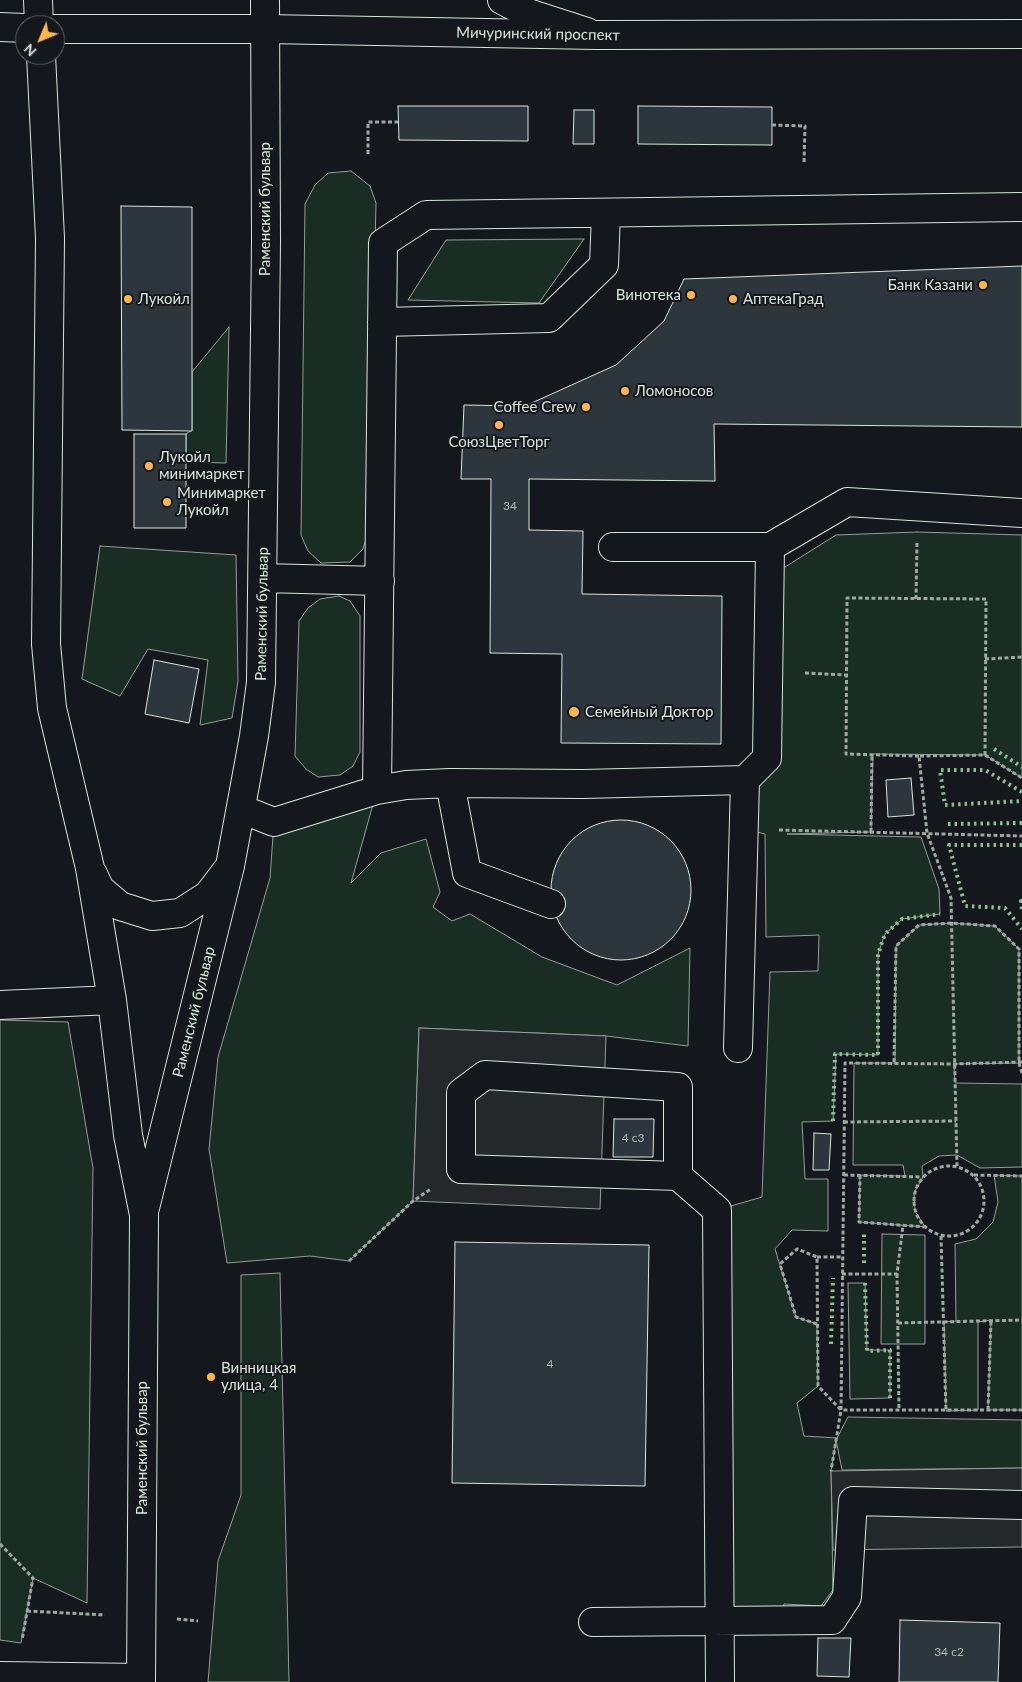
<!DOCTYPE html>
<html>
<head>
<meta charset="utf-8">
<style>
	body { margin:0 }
	#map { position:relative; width:1022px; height:1682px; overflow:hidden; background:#14181c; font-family:Lato,sans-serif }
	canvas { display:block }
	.north { position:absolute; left:15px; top:15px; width:50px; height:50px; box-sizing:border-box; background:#14181c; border:1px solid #626a69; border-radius:50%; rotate:225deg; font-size:14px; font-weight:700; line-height:20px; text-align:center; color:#d8e6dc }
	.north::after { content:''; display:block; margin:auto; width:18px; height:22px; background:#ffb74d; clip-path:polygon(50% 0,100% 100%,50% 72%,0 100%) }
</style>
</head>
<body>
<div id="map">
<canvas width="1022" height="1682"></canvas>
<div class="north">N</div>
</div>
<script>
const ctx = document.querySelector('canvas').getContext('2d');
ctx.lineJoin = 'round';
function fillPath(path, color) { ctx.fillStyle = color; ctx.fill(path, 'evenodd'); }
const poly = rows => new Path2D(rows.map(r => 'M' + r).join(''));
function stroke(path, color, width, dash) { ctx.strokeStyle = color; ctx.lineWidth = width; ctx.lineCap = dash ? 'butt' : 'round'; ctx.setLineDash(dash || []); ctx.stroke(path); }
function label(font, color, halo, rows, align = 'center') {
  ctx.font = font + ' Lato,sans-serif'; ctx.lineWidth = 4; ctx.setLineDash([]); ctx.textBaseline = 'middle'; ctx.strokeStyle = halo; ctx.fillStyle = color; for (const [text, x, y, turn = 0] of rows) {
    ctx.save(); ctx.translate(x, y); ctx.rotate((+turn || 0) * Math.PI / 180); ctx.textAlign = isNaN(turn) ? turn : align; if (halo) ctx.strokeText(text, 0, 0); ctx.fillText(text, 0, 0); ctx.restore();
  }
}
const green = poly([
	[351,171,370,186,376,203,368,532,363,549,350,562,321,563,308,551,301,535,305,204,315,185,328,173,351,171],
	[584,239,539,303,408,300,446,240,584,239],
	[229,327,226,463,186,462,186,434,192,430,192,372,229,327],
	[917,532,1022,535,1022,778,985,755,873,754,871,832,787,834,921,837,939,889,940,914,902,919,885,934,878,954,878,1055,836,1054,833,1121,802,1122,805,1179,828,1179,828,1231,792,1230,775,1249,796,1317,817,1324,818,1386,797,1403,804,1436,837,1438,848,1417,1022,1420,1022,1468,842,1470,836,1440,831,1471,833,1590,821,1606,784,1604,781,1621,720,1621,717,1210,762,1197,770,972,818,971,819,935,766,937,765,834,744,829,767,758,769,577,836,535,917,532],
	[100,546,236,555,238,681,232,718,200,725,208,660,148,649,120,696,82,679,100,546],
	[339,596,350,601,360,616,360,752,353,766,340,775,318,777,306,769,295,756,299,621,308,608,320,599,339,596],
	[377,790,351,883,381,853,426,839,440,892,433,907,452,921,470,914,542,957,617,985,690,948,688,1046,606,1036,419,1028,413,1201,349,1261,310,1256,227,1263,209,1149,218,1057,270,878,274,822,377,790],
	[951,923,995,926,1019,949,1019,1063,954,1064,955,1083,1022,1084,1022,1167,980,1168,957,1155,939,1156,922,1166,923,1177,914,1193,915,1211,925,1227,859,1222,860,1175,905,1176,903,1165,853,1165,854,1063,895,1063,896,946,919,925,951,923],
	[0,1020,68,1022,93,1168,87,1603,33,1578,21,1643,0,1640,0,1020],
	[994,1175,1022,1176,1022,1410,988,1410,991,1320,978,1322,978,1410,946,1411,944,1322,956,1321,955,1244,976,1239,993,1222,998,1202,994,1175],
	[882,1234,925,1235,925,1344,881,1344,882,1234],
	[280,1273,289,1682,208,1682,218,1561,241,1495,241,1275,280,1273],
	[848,1283,865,1283,867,1350,890,1350,890,1398,850,1399,848,1283]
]);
fillPath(green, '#1a2d24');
stroke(green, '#939e99', 1);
const parking = poly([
	[419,1028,606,1036,600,1209,413,1201,419,1028],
	[1022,1468,1022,1547,833,1550,831,1471,1022,1468]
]);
fillPath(parking, '#24282b');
stroke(parking, '#939e99', 1);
const building = poly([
	[398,106,528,106,528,141,399,140,398,106],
	[638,106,772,107,772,145,638,144,638,106],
	[574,110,594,110,594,144,573,144,574,110],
	[121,206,192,207,192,431,122,430,121,206],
	[1022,266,1022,427,714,424,715,481,529,479,529,530,583,531,582,594,722,596,721,744,561,743,562,654,490,653,491,479,461,479,464,405,525,406,616,365,664,321,684,279,1022,266],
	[134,434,186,434,186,528,134,528,134,434],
	[154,660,199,669,189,723,145,714,154,660],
	[911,778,914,815,888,817,886,780,911,778],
	'551 890a70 70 0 1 1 140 0a70 70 0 1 1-140 0Z',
	[614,1119,654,1119,653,1157,613,1157,614,1119],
	[814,1133,831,1134,829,1170,813,1170,814,1133],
	[455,1242,649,1245,645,1486,452,1483,455,1242],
	[900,1620,1000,1623,998,1682,899,1682,900,1620],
	[818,1638,851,1638,849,1677,817,1676,818,1638]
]);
fillPath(building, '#2c363c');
stroke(building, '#d8e6dc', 1);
const minor = poly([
	[38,0,39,25],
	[502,0,525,12,587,32],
	[41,55,50,238,46,644,52,708,90,868,112,1000,128,1135,144,1215,141,1682],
	[1022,207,426,215,383,243,377,790,406,785,450,783,583,784,745,780,767,758,770,547,847,502,1022,513],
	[382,322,549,318,604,265,606,213],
	[613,547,770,547],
	[263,578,380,581],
	[450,783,467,873,551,904],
	[241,809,274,822,377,790],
	[93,874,100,889,120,906,152,916,180,913,208,895,227,870],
	[0,1005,112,1000],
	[738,1048,745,780],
	[678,1176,678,1087,485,1075,461,1093,461,1169,678,1176,717,1210,720,1682],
	[145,1208,230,866,254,736,261,682,266,241,265,0],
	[593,1622,832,1620,847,1597,853,1501,1022,1505],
	[0,1676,141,1678]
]);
const major = poly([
	[0,27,25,28],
	[55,29,265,29,596,35,1022,34]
]);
stroke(minor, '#d8e6dc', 30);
stroke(major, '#d8e6dc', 30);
stroke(poly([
	[772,125,805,126,804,163],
	[368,154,368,122,398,122],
	[916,599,917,542],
	[985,659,1022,657],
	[805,673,846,675],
	[985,755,1022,778],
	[919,756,846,754,847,598,986,599,985,755,919,756,927,833,951,898,957,1166],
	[779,830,1022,836],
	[871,832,872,754],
	[894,1062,896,946,919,925,951,923,995,926,1019,949,1019,1063,1022,1073],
	[1022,1062,954,1064,845,1063,841,1410,1022,1410],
	[844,1122,956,1121],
	'914 1201a35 35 0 1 1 70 0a35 35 0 1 1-70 0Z',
	[844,1175,923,1177],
	[860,1175,859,1222,925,1227],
	[974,1175,1022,1176],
	[941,1236,946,1411],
	[817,1257,843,1257],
	[349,1261,413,1201,431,1189],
	[842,1274,897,1274,903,1225],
	[897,1274,899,1410],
	[898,1323,1022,1320],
	[817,1324,796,1317,780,1264,797,1249,817,1257,818,1386,841,1410,831,1471],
	[988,1410,991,1320],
	[0,1544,33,1578,22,1640],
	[27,1611,105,1615],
	[177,1619,198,1621]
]), '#9da8a2', 3, [4, 2.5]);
stroke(minor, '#14181c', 28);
stroke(major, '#14181c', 28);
stroke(poly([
	[994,749,1022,767],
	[1022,792,985,770,940,770,945,805,1022,801],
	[948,824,1022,823],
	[1022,845,949,845,965,906,1005,908,1022,929],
	[1022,901,1021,901,1022,912],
	[833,1121,835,1054,878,1055,878,954,885,934,902,919,940,914],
	[864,1263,864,1232],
	[865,1283,867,1351,890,1350,890,1398],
	[831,1344,833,1278]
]), '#8ac095', 4, [2.5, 4]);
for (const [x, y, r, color] of [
	[983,285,5,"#ffb74d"],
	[691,295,5,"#ffb74d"],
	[128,299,5,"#ffb74d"],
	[733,299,5,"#ffb74d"],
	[625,391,5,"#ffb74d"],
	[586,407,5,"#ffb74d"],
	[499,425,5,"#ffb74d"],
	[149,466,5,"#ffb74d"],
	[167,502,5,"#ffb74d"],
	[574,712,6,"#ffb74d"],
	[211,1377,5,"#ffb74d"]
]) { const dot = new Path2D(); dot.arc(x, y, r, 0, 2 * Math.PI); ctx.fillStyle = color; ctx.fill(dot); stroke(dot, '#14181c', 2); }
label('12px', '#adbab4', null, [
	["34",510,506],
	["4 с3",633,1138],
	["4",550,1364],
	["34 с2",949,1652]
]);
label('15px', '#d8e6dc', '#14181c', [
	["Мичуринский проспект",538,34,1],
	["Раменский бульвар",265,209,-90],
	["Раменский бульвар",262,614,-89],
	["Раменский бульвар",194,1012,-76],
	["Раменский бульвар",142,1448,-90]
]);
label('15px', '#d8e6dc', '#14181c', [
	["Банк Казани",973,285,"right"],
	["Винотека",681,295,"right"],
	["Лукойл",138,299],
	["АптекаГрад",743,299],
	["Ломоносов",635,391],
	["Coffee Crew",576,407,"right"],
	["СоюзЦветТорг",499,442,"center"],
	["Лукойл",159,457],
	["минимаркет",159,474],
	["Минимаркет",177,493],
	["Лукойл",177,510],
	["Семейный Доктор",585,712],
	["Винницкая",221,1368],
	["улица, 4",221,1385]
], 'left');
</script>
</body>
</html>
